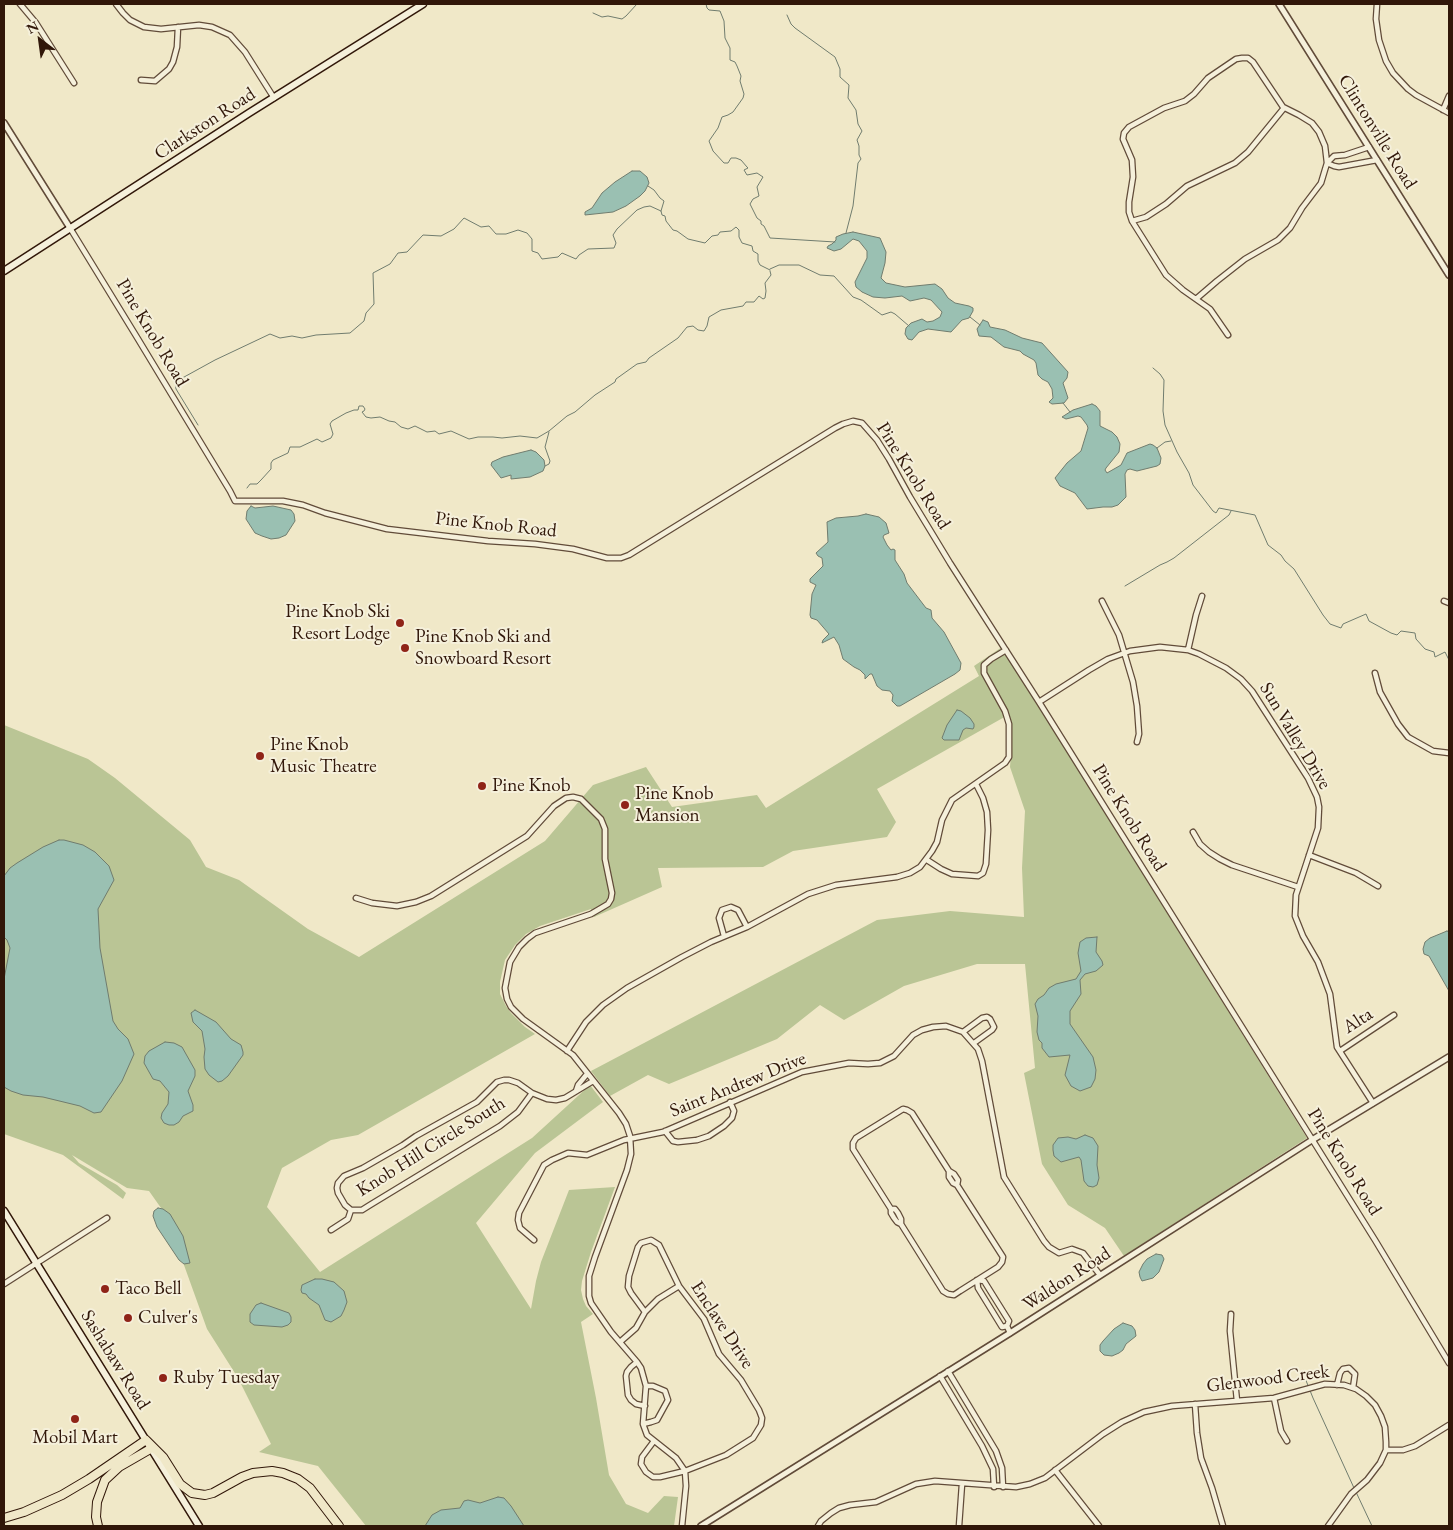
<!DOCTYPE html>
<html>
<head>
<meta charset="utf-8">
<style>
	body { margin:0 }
	#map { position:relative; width:1453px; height:1530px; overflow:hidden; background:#f0e8c8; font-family:"EB Garamond",serif }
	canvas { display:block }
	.frame { position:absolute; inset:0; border:5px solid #311709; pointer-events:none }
	.north { position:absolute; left:15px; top:15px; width:50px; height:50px; -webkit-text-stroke:4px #f5f0db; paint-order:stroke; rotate:330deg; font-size:14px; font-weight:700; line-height:20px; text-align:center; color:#311709 }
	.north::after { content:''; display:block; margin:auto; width:18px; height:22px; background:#311709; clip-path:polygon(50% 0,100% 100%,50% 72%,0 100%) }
</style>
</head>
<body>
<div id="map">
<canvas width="1453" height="1530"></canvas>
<div class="frame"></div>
<div class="north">N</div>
</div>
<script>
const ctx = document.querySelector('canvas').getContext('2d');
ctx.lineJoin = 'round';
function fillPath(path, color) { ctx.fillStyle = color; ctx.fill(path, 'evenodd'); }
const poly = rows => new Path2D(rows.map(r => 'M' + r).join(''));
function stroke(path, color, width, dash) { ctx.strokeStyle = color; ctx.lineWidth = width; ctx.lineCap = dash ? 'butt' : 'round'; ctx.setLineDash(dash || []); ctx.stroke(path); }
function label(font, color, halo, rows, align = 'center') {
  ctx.font = font + ' "EB Garamond",serif'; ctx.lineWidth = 4; ctx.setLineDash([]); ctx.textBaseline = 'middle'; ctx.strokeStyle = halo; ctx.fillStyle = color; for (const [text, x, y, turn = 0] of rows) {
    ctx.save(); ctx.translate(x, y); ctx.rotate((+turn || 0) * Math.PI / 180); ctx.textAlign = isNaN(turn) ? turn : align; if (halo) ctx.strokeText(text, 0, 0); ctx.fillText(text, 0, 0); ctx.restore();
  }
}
fillPath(poly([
	[1002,647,1307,1138,1124,1256,1105,1228,1068,1205,1042,1164,1024,1073,1035,1068,1025,964,977,964,904,986,844,1020,820,1005,777,1039,669,1084,648,1075,610,1096,591,1071,877,920,950,911,1024,917,1022,868,1025,811,1010,767,1012,740,1008,715,877,789,896,822,887,837,793,851,763,867,658,868,662,887,594,917,591,909,540,926,526,934,515,945,505,960,500,982,500,994,506,1006,511,1013,525,1027,535,1034,358,1135,331,1140,282,1168,267,1207,320,1272,532,1138,590,1085,603,1102,535,1153,476,1223,531,1309,536,1281,541,1262,569,1190,615,1187,591,1252,582,1281,581,1290,583,1299,586,1306,593,1314,581,1322,596,1398,609,1475,626,1504,648,1513,664,1496,678,1497,674,1526,366,1526,318,1466,259,1452,271,1444,238,1378,207,1329,166,1215,149,1191,127,1188,72,1155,79,1163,117,1185,126,1193,123,1199,63,1155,4,1134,4,725,88,759,115,778,190,840,206,867,239,880,308,929,359,957,545,841,593,785,646,767,672,807,757,795,766,808,979,676,974,666]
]), '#bac595');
const water = poly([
	[632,171,640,171,647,177,649,183,645,191,640,196,626,206,613,212,585,215,585,212,592,208,602,193,615,182,632,171],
	[853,232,880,238,886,252,885,263,881,278,886,283,905,287,935,284,942,289,948,298,955,303,969,306,973,308,973,311,969,318,962,320,951,332,928,329,919,332,912,340,908,339,905,334,906,328,911,323,922,319,927,322,933,321,940,317,942,312,931,300,924,298,910,301,902,296,885,298,873,297,862,292,856,287,855,282,867,258,867,251,859,241,853,239,841,249,834,251,827,248,828,246,832,244,836,240,836,237,843,234,853,232],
	[983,320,988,322,990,327,1005,330,1022,338,1042,343,1068,372,1067,378,1063,383,1068,398,1064,403,1052,404,1049,402,1053,398,1052,389,1048,382,1042,379,1038,375,1036,363,1034,360,1023,354,1020,351,1004,347,991,337,979,336,977,329,983,320],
	[1092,404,1096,406,1100,411,1100,426,1112,432,1117,437,1120,444,1119,452,1106,468,1105,470,1107,473,1121,465,1127,453,1150,444,1153,445,1157,448,1161,458,1160,464,1157,466,1137,471,1130,469,1127,470,1125,474,1126,497,1118,505,1112,507,1103,507,1087,509,1075,493,1060,486,1055,478,1067,463,1081,451,1088,428,1087,425,1081,417,1078,416,1066,419,1062,417,1073,410,1092,404],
	[531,450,536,452,544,460,545,466,543,471,530,477,511,479,511,475,501,478,491,465,492,462,503,457,531,450],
	[251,506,255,508,273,506,291,510,294,514,295,521,286,535,279,538,271,539,262,536,255,533,246,519,247,511,251,506],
	[866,514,879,517,886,523,889,533,884,535,883,537,887,545,891,550,893,549,895,550,895,560,904,574,907,583,926,608,931,610,932,618,944,632,961,663,960,670,955,674,900,706,897,706,892,701,893,695,890,691,882,690,877,686,872,674,870,674,865,679,865,675,860,670,854,667,843,659,839,645,834,637,822,643,823,640,829,634,817,620,811,618,810,615,812,594,816,585,810,582,810,579,823,566,822,558,818,556,816,553,828,542,827,522,836,518,858,516,866,514],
	[957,710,961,711,970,718,974,724,974,727,973,729,966,728,963,730,959,740,944,740,942,738,947,725,957,710],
	[59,840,64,840,83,845,95,852,109,866,114,880,98,909,100,948,113,1021,118,1029,128,1039,134,1054,122,1081,101,1112,94,1113,80,1106,43,1097,23,1095,11,1091,4,1087,4,979,10,948,7,940,4,937,4,876,10,868,17,863,43,847,59,840],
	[1447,931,1449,932,1449,991,1429,956,1424,954,1423,949,1425,942,1430,938,1447,931],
	[1097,937,1096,952,1102,961,1103,965,1096,971,1085,974,1080,980,1081,994,1070,1011,1070,1024,1093,1057,1096,1070,1095,1079,1091,1087,1080,1091,1071,1086,1065,1075,1070,1055,1049,1057,1042,1048,1042,1043,1039,1040,1037,1032,1038,1016,1035,1004,1038,999,1044,995,1049,988,1056,984,1076,979,1081,971,1078,953,1080,942,1086,938,1097,937],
	[195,1010,216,1022,231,1039,241,1045,243,1052,243,1055,228,1076,222,1081,218,1082,209,1075,205,1069,204,1057,205,1049,202,1031,193,1022,191,1013,195,1010],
	[165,1042,174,1043,182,1047,195,1070,195,1076,188,1091,193,1105,193,1111,183,1116,179,1122,174,1125,169,1125,164,1123,161,1118,162,1113,168,1104,169,1092,160,1081,153,1079,144,1063,145,1056,149,1051,165,1042],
	[1085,1135,1093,1138,1098,1146,1097,1165,1099,1178,1097,1185,1093,1187,1088,1186,1084,1181,1081,1160,1079,1157,1061,1162,1054,1156,1053,1150,1053,1145,1058,1138,1068,1137,1076,1139,1085,1135],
	[158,1208,163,1209,170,1214,183,1236,190,1263,184,1264,179,1260,157,1227,153,1216,154,1211,158,1208],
	[1156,1254,1162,1255,1164,1259,1159,1272,1153,1278,1142,1281,1140,1277,1139,1272,1143,1264,1147,1259,1156,1254],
	[315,1279,322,1279,334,1282,344,1291,347,1302,344,1310,341,1316,331,1322,325,1320,319,1305,309,1298,306,1294,302,1293,301,1290,302,1285,315,1279],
	[261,1303,289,1313,291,1317,291,1322,288,1325,282,1327,254,1325,250,1322,250,1314,256,1305,261,1303],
	[1123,1323,1132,1326,1135,1330,1136,1336,1126,1344,1123,1350,1119,1353,1112,1356,1104,1355,1100,1351,1100,1345,1103,1341,1114,1329,1123,1323],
	[498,1497,504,1498,511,1506,524,1526,425,1526,432,1515,441,1510,460,1508,464,1501,468,1500,480,1503,498,1497]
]);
fillPath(water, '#9ac0b2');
stroke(water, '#707c6e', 1);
stroke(poly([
	[706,4,707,8,709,10,720,11,724,21,725,38,730,48,730,60,735,62,737,66,741,76,740,81,744,94,743,98,733,112,728,115,722,117,718,128,709,141,713,151,724,163,728,163,731,158,736,158,741,160,747,167,748,168,744,170,747,175,757,173,763,177,757,187,759,196,753,199,750,204,757,218,761,221,761,224,764,226,770,238,835,242],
	[593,13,602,17,608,16,622,19,626,16,637,4],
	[787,15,791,24,795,28,835,57,840,69,840,77,849,85,848,98,856,110,858,124,862,131,857,140,859,146,859,155,861,159,858,163,853,206,846,233],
	[648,186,654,190,660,198,664,201,661,211],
	[770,269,779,265,799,265,820,275,834,276,853,297,861,300,882,315,891,312,895,314,909,326],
	[970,317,980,325],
	[1153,368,1160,374,1164,380,1163,411,1165,425,1177,452,1189,473,1193,485,1213,511,1216,513,1219,508,1255,515,1268,545,1281,555,1285,561,1294,569,1323,615,1330,624,1341,628,1343,624,1366,614,1369,621,1391,633,1397,635,1401,631,1415,633,1416,639,1425,649,1434,652,1435,657,1445,652,1449,660],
	[1063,403,1070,412],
	[198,425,176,389,175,382,215,360,270,334,280,338,292,336,302,338,316,335,350,333,364,321,366,313,374,304,373,273,390,264,398,253,407,252,423,235,441,236,454,229,464,218,481,227,489,226,496,234,506,234,518,230,527,233,532,239,532,251,538,253,542,259,558,257,562,253,576,259,579,255,588,249,614,248,616,243,613,235,617,229,637,210,644,207,650,206,661,211,662,215,665,216,666,221,673,230,677,231,688,239,705,243,712,236,718,235,720,232,731,231,736,227,739,230,739,237,742,243,752,246,753,251,758,254,758,261,760,265,770,270],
	[1157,448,1165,442,1171,441],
	[545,466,549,464,550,461,545,447,549,432],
	[247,488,250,484,257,484,261,480,271,469,271,463,273,460,288,453,290,447,300,447,317,439,322,442,331,438,333,434,330,424,332,421,346,413,354,410,358,410,359,406,363,406,365,409,364,411,362,412,366,417,371,418,380,417,389,421,395,422,401,427,408,429,415,426,427,432,435,431,439,434,451,431,469,439,478,437,493,437,502,438,520,436,537,438,549,431,567,416,575,412,595,395,615,382,616,379,637,364,646,362,649,358,678,338,687,327,693,326,698,330,704,331,707,326,709,317,721,310,743,306,746,302,754,302,759,296,763,299,765,298,766,291,765,283,771,275,770,271],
	[1125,586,1160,565,1167,562,1174,558,1229,515,1231,511],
	[1291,1382,1301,1377,1305,1378,1313,1398,1354,1488],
	[1356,1492,1372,1526]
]), '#707c6e', 1);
const minor = poly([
	[20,4,36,23,74,83],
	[116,4,123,13,130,20,144,27,161,29,199,25,212,27,230,35,245,52,274,98],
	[1377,4,1376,19,1379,40,1386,61,1393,73,1408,89,1416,95,1449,113],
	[141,80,155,81,169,69,173,62,177,47,178,27],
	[1443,110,1449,96],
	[1369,147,1345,155,1334,156,1327,163,1334,166,1339,167,1377,160],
	[1132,221,1146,217,1166,204,1187,186,1235,163,1248,152,1284,108],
	[70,228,138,339,230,491,235,501,283,501,303,505,325,513,387,529,488,541,535,544,573,549,607,558,621,558,629,555,835,428,843,424,853,421,862,423,877,440,889,459,910,497,950,563,1039,702,1375,1240,1449,1363],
	[1196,299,1217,281,1245,259,1278,240,1290,228,1302,208,1321,183,1327,163,1325,146,1319,132,1312,123,1299,115,1283,107,1253,62,1248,58,1242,58,1236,59,1208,78,1194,94,1185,101,1164,108,1129,127,1124,133,1123,139,1132,160,1133,177,1129,202,1129,212,1132,221,1166,275,1183,290,1210,309,1228,335],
	[1102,601,1119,635,1133,682,1137,706,1139,734,1137,742],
	[1444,601,1449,603],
	[1188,650,1196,615,1202,596],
	[1375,673,1380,692,1398,724,1408,737,1433,751,1449,753],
	[1039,702,1089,670,1108,659,1130,651,1160,647,1188,650,1199,654,1226,668,1241,679,1252,691,1308,778,1317,797,1319,807,1318,828,1296,895,1295,916,1303,936,1318,962,1330,994,1337,1047,1373,1103],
	[1193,832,1200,844,1209,852,1220,859,1232,865,1298,887],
	[1309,855,1356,873,1378,886],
	[927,860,941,869,952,874,978,876,983,873,986,864,988,830,987,812,983,798,976,784],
	[356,898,372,903,397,906,416,902,431,896,527,836,554,806,566,798,573,797,581,799,601,819,605,829,605,859,612,893,611,899,608,904,591,914,535,933,527,939,519,947,510,962,505,988,507,999,511,1007,523,1019,573,1055,619,1113,626,1124,630,1136,631,1154,627,1170,595,1257,589,1276,589,1296,591,1303,611,1332,637,1362,641,1368,646,1386,643,1424,647,1435,676,1458,685,1471,686,1486,682,1526],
	[724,936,719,918,722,910,731,907,738,910,747,927],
	[963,1032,982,1018,987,1017,990,1019,994,1027,992,1030,974,1043],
	[567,1051,586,1022,603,1005,627,988,682,957,711,942,747,927,808,894,836,885,897,877,910,873,920,867,932,851,937,842,942,820,952,800,1005,763,1009,757,1009,724,1005,711,984,673,984,665,991,659,1006,650],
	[1340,1051,1394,1015],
	[576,1091,578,1085,587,1074],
	[665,1131,673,1141,678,1142,697,1140,709,1136,724,1126,732,1118,734,1111,730,1102],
	[891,1209,895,1209,898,1213,901,1219,901,1224,897,1222,894,1218,891,1213,891,1209,853,1149,853,1143,856,1138,903,1109,907,1110,912,1113,949,1171],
	[351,1210,345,1205,338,1193,337,1188,338,1183,344,1176,363,1168,403,1145,416,1136,477,1102,497,1082,504,1080,509,1080,518,1083,532,1093],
	[901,1224,943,1291,948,1294,954,1295,960,1291,998,1267,1002,1262,1003,1257,957,1185,958,1180,954,1174,949,1171,949,1177,953,1183,957,1185],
	[331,1230,348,1219,351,1210,362,1210,370,1205,500,1126,518,1112,532,1093,547,1099,556,1100,565,1098,593,1081],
	[534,1240,520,1228,518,1220,519,1213,544,1165,552,1160,568,1153,587,1155,624,1140,663,1132,802,1072,849,1063,868,1064,880,1063,894,1056,913,1035,922,1030,933,1027,946,1026,963,1032,978,1049,982,1061,1001,1161,1004,1177,1044,1241,1049,1247,1059,1253,1072,1249,1083,1253,1100,1275],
	[4,1284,107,1218],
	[645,1312,631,1293,628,1287,629,1276,638,1247,641,1243,651,1240,659,1245,679,1286,704,1319,719,1354,741,1380,759,1410,762,1418,761,1425,753,1438,726,1455,685,1471,660,1477,653,1477,646,1472,641,1464,642,1457,654,1441],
	[1231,1314,1230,1331,1237,1401],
	[1007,1326,1002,1327,978,1288,977,1280,984,1281,1009,1321,1007,1326,1010,1333],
	[620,1342,636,1328,645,1312,658,1299,679,1286],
	[637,1362,631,1367,627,1372,626,1376,628,1395,631,1400,636,1404,645,1406],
	[948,1371,996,1451,1002,1468,1003,1487],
	[940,1376,982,1446,993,1469,994,1487],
	[1337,1385,1340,1373,1343,1369,1349,1368,1355,1374,1353,1388],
	[1274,1398,1281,1431,1287,1441],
	[1195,1404,1197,1433,1201,1458,1212,1488,1223,1526],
	[643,1424,651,1422,657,1420,668,1400,665,1391,653,1386,646,1386],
	[1386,1450,1403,1450,1415,1446,1449,1425],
	[1055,1470,1099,1526],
	[818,1526,821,1521,831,1513,839,1508,850,1505,876,1502,916,1484,935,1481,1016,1487,1030,1484,1045,1478,1103,1434,1122,1422,1144,1412,1172,1406,1274,1398,1325,1384,1344,1385,1356,1389,1366,1396,1375,1405,1381,1416,1385,1427,1386,1442,1386,1450,1380,1463,1367,1480,1351,1494,1328,1526],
	[959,1526,962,1484]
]);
const tertiary = poly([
	[1279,4,1449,275],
	[4,123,70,228],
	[701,1526,1010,1333,1312,1140,1449,1057]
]);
const secondary = poly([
	[4,271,249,113,423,4],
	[4,1211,199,1526]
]);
const motorway = poly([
	[4,1518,24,1512,62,1495,89,1479,146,1440,163,1457,180,1484,192,1493,205,1495,213,1493,242,1477,253,1473,272,1471,283,1473,298,1479,310,1488,339,1526],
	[98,1526,96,1517,97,1502,105,1480,119,1467,152,1448]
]);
stroke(minor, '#614b39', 7);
stroke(tertiary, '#614b39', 8);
stroke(secondary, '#311709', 9);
stroke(motorway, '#311709', 10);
stroke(minor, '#f5f0db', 4.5);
stroke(tertiary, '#f5f0db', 5);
stroke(secondary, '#f5f0db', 6);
stroke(motorway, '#f0e8c8', 8);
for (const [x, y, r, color] of [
	[400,623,5,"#8f2418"],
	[405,648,5,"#8f2418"],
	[260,756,5,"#8f2418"],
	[482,786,5,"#8f2418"],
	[625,805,5,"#8f2418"],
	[105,1289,5,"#8f2418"],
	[128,1318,5,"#8f2418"],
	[163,1378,5,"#8f2418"],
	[75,1419,5,"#8f2418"]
]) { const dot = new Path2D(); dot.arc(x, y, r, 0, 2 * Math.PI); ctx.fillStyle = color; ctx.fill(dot); stroke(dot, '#f5f0db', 2); }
label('19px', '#311709', '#f5f0db', [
	["Clarkston Road",205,124,-33],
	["Clintonville Road",1377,132,58],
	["Pine Knob Road",152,333,59],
	["Pine Knob Road",913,476,58],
	["Pine Knob Road",496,525,6],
	["Sun Valley Drive",1295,736,59],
	["Pine Knob Road",1129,818,58],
	["Alta",1358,1021,-33],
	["Saint Andrew Drive",738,1085,-22],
	["Knob Hill Circle South",431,1147,-32],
	["Pine Knob Road",1344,1162,58],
	["Waldon Road",1067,1279,-33],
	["Enclave Drive",722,1325,57],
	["Sashabaw Road",115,1360,58],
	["Glenwood Creek",1268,1379,-7]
]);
label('19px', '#311709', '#f5f0db', [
	["Pine Knob Ski",390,612,"right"],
	["Resort Lodge",390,634,"right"],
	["Pine Knob Ski and",415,637],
	["Snowboard Resort",415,659],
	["Pine Knob",270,745],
	["Music Theatre",270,767],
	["Pine Knob",492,786],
	["Pine Knob",635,794],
	["Mansion",635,816],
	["Taco Bell",115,1289],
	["Culver's",138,1318],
	["Ruby Tuesday",173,1378],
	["Mobil Mart",75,1438,"center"]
], 'left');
</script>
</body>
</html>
